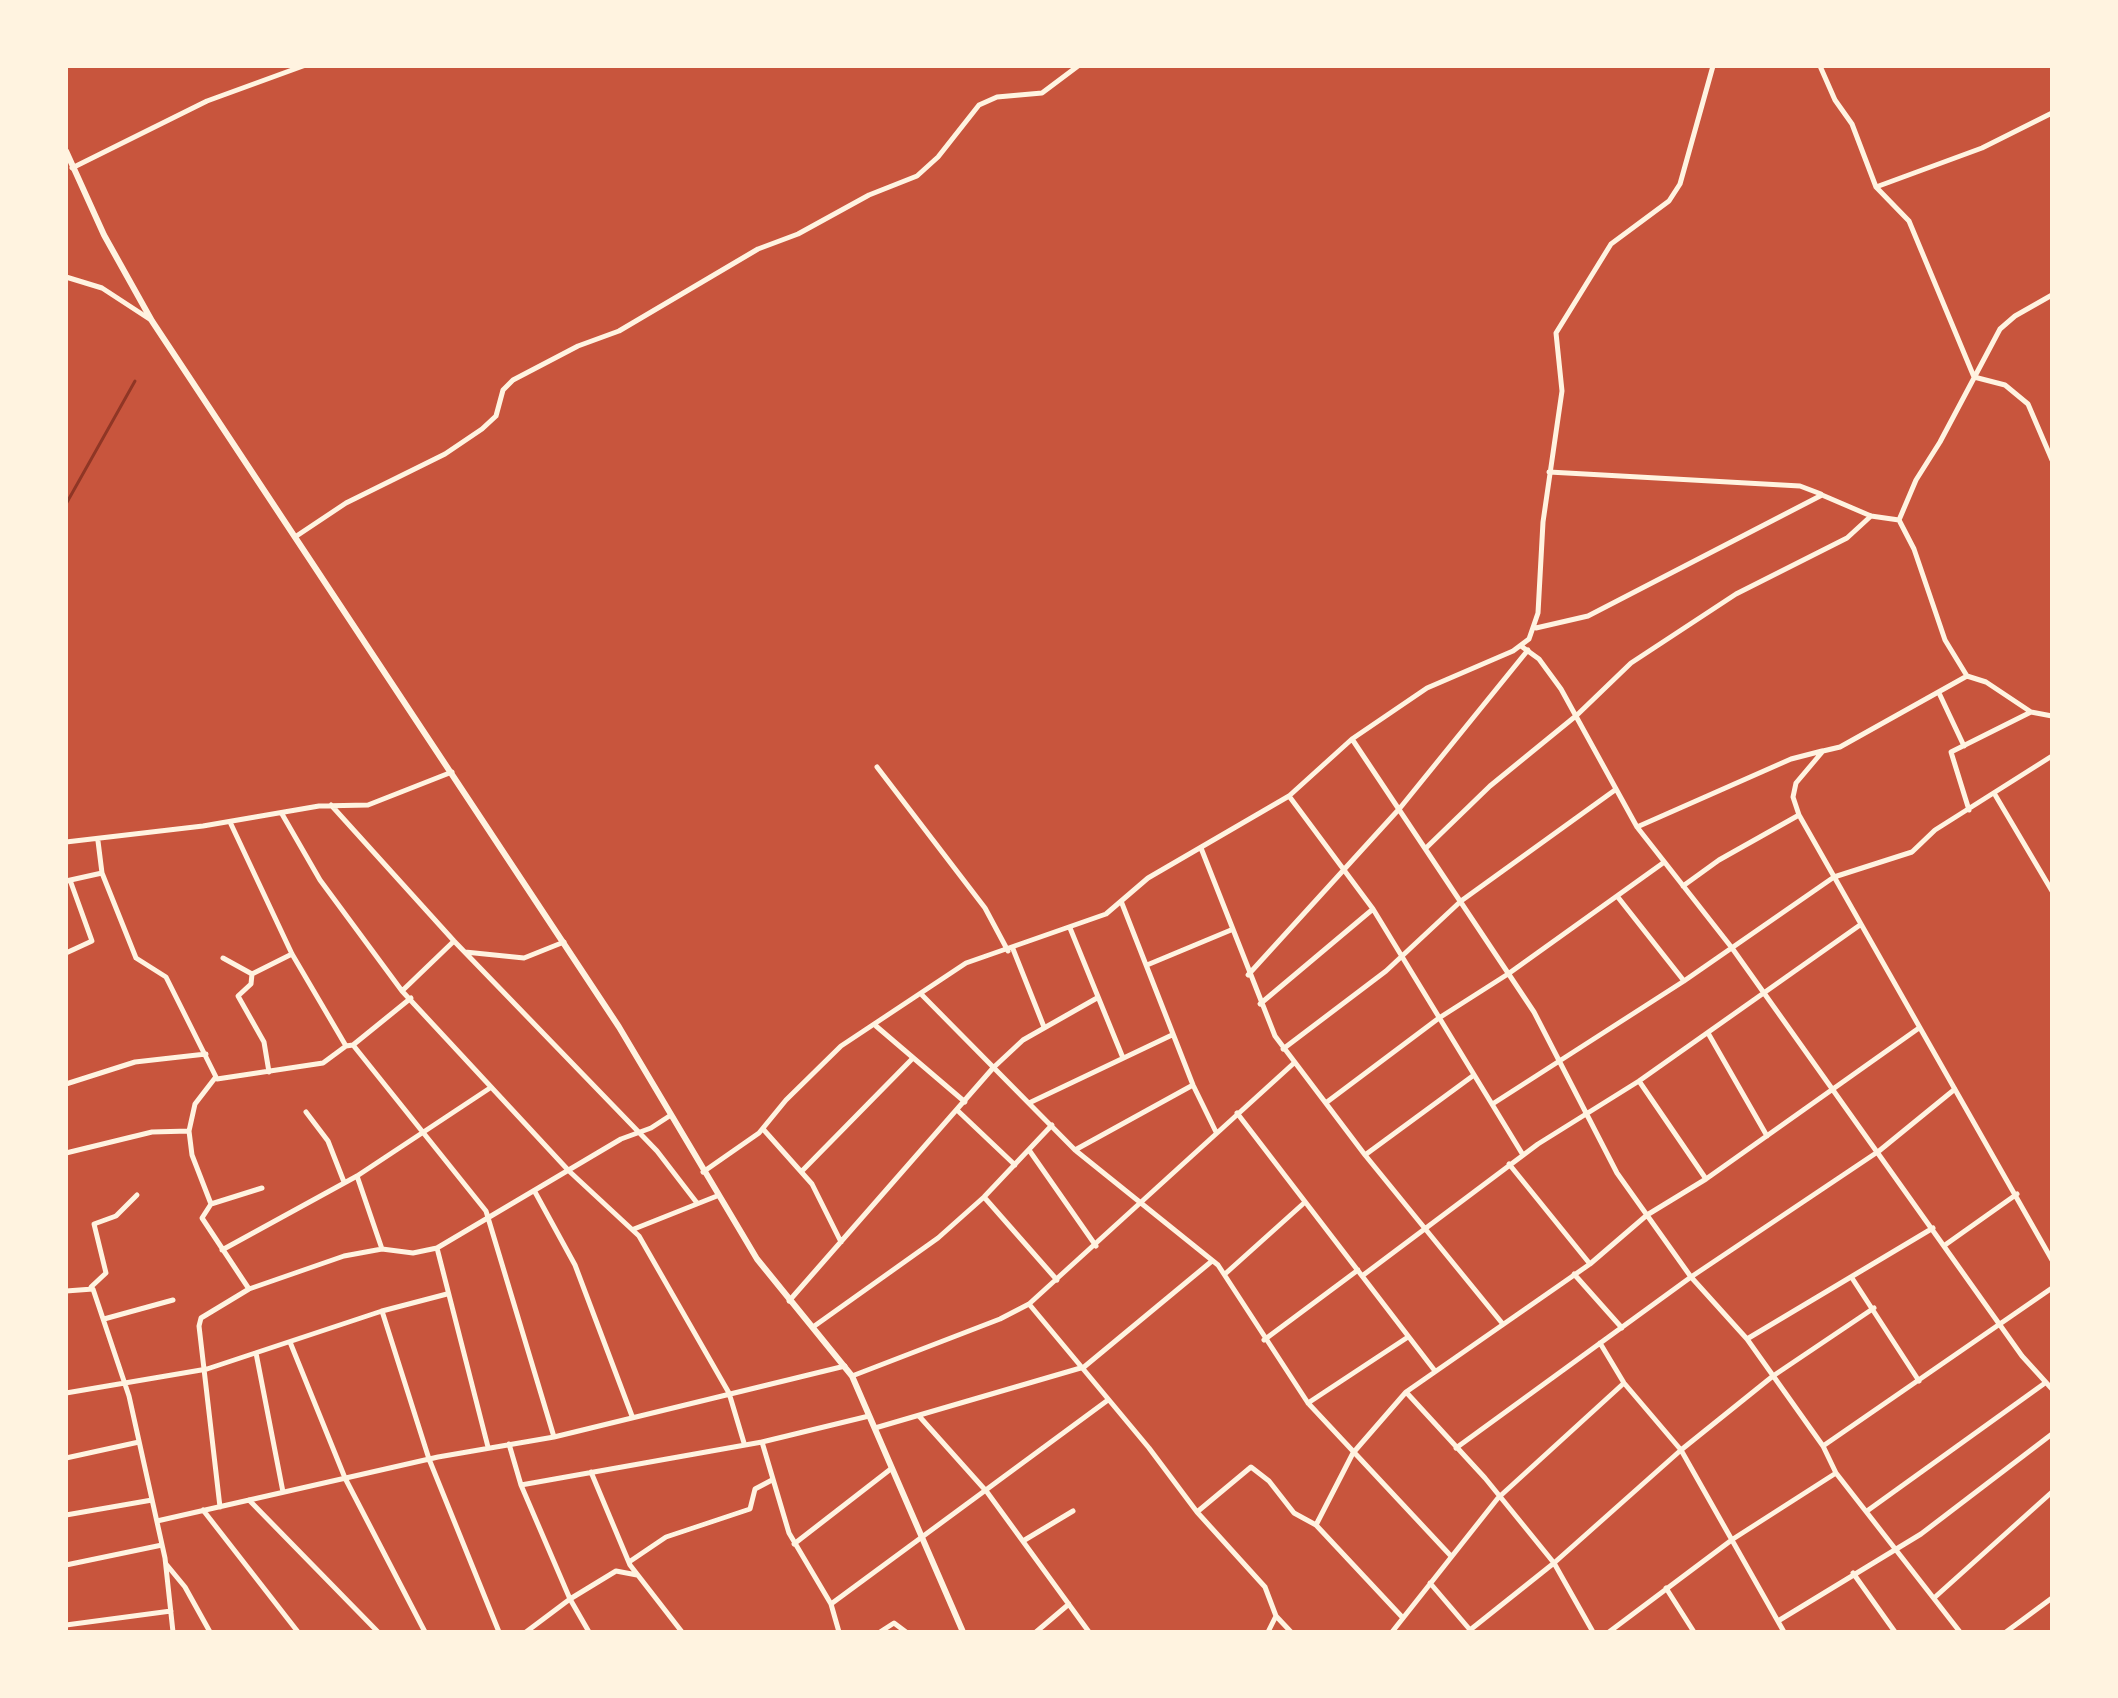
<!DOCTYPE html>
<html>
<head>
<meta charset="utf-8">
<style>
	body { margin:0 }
	#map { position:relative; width:2118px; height:1698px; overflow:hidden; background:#c8553d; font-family:Commissioner,sans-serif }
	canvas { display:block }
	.frame { position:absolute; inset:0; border:68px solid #fff3e0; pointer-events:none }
</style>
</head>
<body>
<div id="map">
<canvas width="2118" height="1698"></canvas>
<div class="frame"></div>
</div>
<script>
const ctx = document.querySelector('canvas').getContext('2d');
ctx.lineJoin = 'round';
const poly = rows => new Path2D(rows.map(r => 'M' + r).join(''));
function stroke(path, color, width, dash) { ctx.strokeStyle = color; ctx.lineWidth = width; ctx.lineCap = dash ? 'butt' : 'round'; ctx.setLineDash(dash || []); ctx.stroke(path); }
stroke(poly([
	[66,504,135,381]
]), '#8f3625', 3);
stroke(poly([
	[1820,66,1835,100,1852,124,1876,187,1909,221,1974,377],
	[72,168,207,101,303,66],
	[1876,187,1982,148,2052,113],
	[66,277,102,288,151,320],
	[1974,377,2005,385,2028,404,2052,460],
	[1549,472,1800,486,1821,494],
	[1899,520,1916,480,1940,442,2000,329,2015,316,2052,295],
	[1899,520,1914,549,1945,640,1967,676,1986,682,2031,712,2052,716],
	[295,537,346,503,445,454,482,429,496,416,503,390,513,380,578,346,619,331,758,249,798,234,869,195,917,176,938,157,979,105,997,97,1042,93,1078,66],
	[1536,628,1588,616,1822,495,1871,516,1899,520],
	[1521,646,1539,659,1561,689,1637,827,1732,948,2022,1356,2052,1389],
	[1939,693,1964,746],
	[1352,739,1534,1012,1617,1173,1691,1277,1747,1339,1823,1446,1836,1473,1960,1632],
	[877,767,985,908,1008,951],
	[1994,793,2052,891],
	[1289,796,1373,909,1523,1155],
	[331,805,454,941,657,1151,697,1203],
	[1969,810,1951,752,2031,712],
	[282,814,320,880,402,991,569,1171,639,1236,729,1393,744,1443],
	[1799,815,2052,1260],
	[230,822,292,954,346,1046],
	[1637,827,1791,759,1822,751],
	[98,841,102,873,136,958,166,977,217,1079,323,1063,346,1046,353,1045,411,998],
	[66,842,203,826,319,806,368,805,452,772],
	[1201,848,1275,1036,1365,1155,1502,1323],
	[1426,848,1490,786,1577,715,1631,663,1736,594,1847,538,1871,516],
	[66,881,102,873],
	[1683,886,1719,860,1799,815,1793,797,1796,783,1823,751,1840,747,1967,676],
	[1617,896,1684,981],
	[1121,901,1193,1085,1216,1132],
	[1070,928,1123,1058],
	[1013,949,1044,1027],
	[465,952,524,958,564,942],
	[66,953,92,941,70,880],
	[223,958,252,974],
	[1147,965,1231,930],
	[252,974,251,984,238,996,264,1042,269,1072],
	[252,974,292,954],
	[1248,975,1400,808,1528,650],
	[402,991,454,941],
	[922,995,1075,1150,1218,1265,1308,1403,1450,1555],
	[1260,1004,1373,909],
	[876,1026,965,1102],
	[1708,1033,1767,1136],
	[353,1045,486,1211,554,1437],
	[1283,1049,1386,971,1461,901,1615,790],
	[1639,1081,1706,1179],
	[66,1084,135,1062,206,1054],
	[1327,1102,1439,1018,1508,974,1663,863],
	[1029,1103,1172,1035],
	[1494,1103,1684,981,1834,877,1912,852,1935,830,2052,756],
	[957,1110,1015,1165],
	[306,1112,328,1141,344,1182],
	[1237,1113,1435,1371],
	[763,1129,812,1184,841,1242],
	[1029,1150,1096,1246],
	[1075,1150,1193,1085],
	[66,1153,152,1132,189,1131],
	[1365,1155,1474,1075],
	[1509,1164,1590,1264],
	[802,1171,913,1058],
	[703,1172,759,1133,786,1100,841,1046,966,963,1106,914,1148,878,1289,796,1352,739,1427,688,1513,651,1529,639,1538,613,1543,522,1562,391,1556,333,1611,244,1669,201,1680,184,1713,66],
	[357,1176,382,1249],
	[535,1192,575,1265,632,1416],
	[984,1197,1057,1280],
	[211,1204,192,1155,189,1131,195,1104,215,1078],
	[634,1229,717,1196],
	[1945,1245,2017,1194],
	[437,1248,488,1447],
	[222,1250,357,1176,490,1088],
	[1225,1274,1304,1203],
	[1574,1274,1622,1328],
	[1362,1276,1538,1144,1639,1081,1860,925],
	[1852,1278,1919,1381],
	[91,1287,106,1273,94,1224,116,1216,137,1195],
	[249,1289,202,1218,211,1204,262,1188],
	[66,1291,93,1289,129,1396,165,1558,173,1632],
	[789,1301,993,1068,1023,1040,1097,998],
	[1029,1304,1149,1448,1197,1512,1265,1587,1276,1616,1291,1632],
	[382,1311,429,1459,499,1632],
	[104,1319,173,1300],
	[813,1327,938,1238,984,1197,1052,1125],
	[1747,1339,1933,1228],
	[1264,1340,1358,1270],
	[290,1342,345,1478,425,1632],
	[1600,1343,1624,1383,1681,1450,1784,1632],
	[256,1353,283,1492],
	[852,1376,1000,1319,1029,1304,1294,1063],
	[1406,1392,1485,1478,1554,1563,1593,1632],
	[66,1393,207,1369,382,1311,447,1294],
	[1308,1403,1408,1337],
	[919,1416,987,1492,1089,1632],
	[875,1428,1084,1367,1212,1261],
	[762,1442,789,1533,831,1604,839,1632],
	[509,1444,521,1485,570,1599,589,1632],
	[1823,1446,2052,1288],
	[1456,1448,1691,1277,1879,1151,1955,1089],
	[66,1458,139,1442],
	[591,1472,630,1565,682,1632],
	[521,1485,762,1442,869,1416],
	[249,1500,378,1632],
	[220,1507,199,1326,201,1318,249,1289,344,1256,382,1249,413,1253,437,1248,621,1139,651,1128,671,1115],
	[203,1510,298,1632],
	[1867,1511,2045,1383],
	[1197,1512,1251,1467,1269,1481,1294,1513,1316,1525,1403,1618],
	[66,1515,152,1500],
	[157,1521,438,1457,554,1437,845,1366],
	[1316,1525,1353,1453,1406,1392,1590,1264,1647,1215,1706,1179,1919,1028],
	[1023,1541,1073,1511],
	[794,1544,892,1468],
	[629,1562,666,1537,750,1509,755,1489,772,1480],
	[166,1564,185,1587,210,1632],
	[66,1565,162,1545],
	[1853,1573,1895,1632],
	[1430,1583,1471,1631],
	[1666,1588,1694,1632],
	[1934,1598,2052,1492],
	[831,1604,1108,1400],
	[1778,1621,1921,1534,2052,1434],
	[66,1625,171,1611],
	[1470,1630,1554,1563,1681,1450,1773,1376,1874,1308],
	[526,1632,570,1599,616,1571,637,1575],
	[880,1632,894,1623,906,1632],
	[1036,1632,1069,1604],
	[1268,1632,1276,1616],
	[1392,1632,1498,1498,1624,1383],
	[1609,1632,1733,1539,1836,1473],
	[2006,1632,2052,1598]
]), '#fff3e0', 5);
stroke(poly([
	[66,151,104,235,152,321,619,1027,757,1259,852,1376,963,1632]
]), '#fff3e0', 6);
</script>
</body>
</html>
